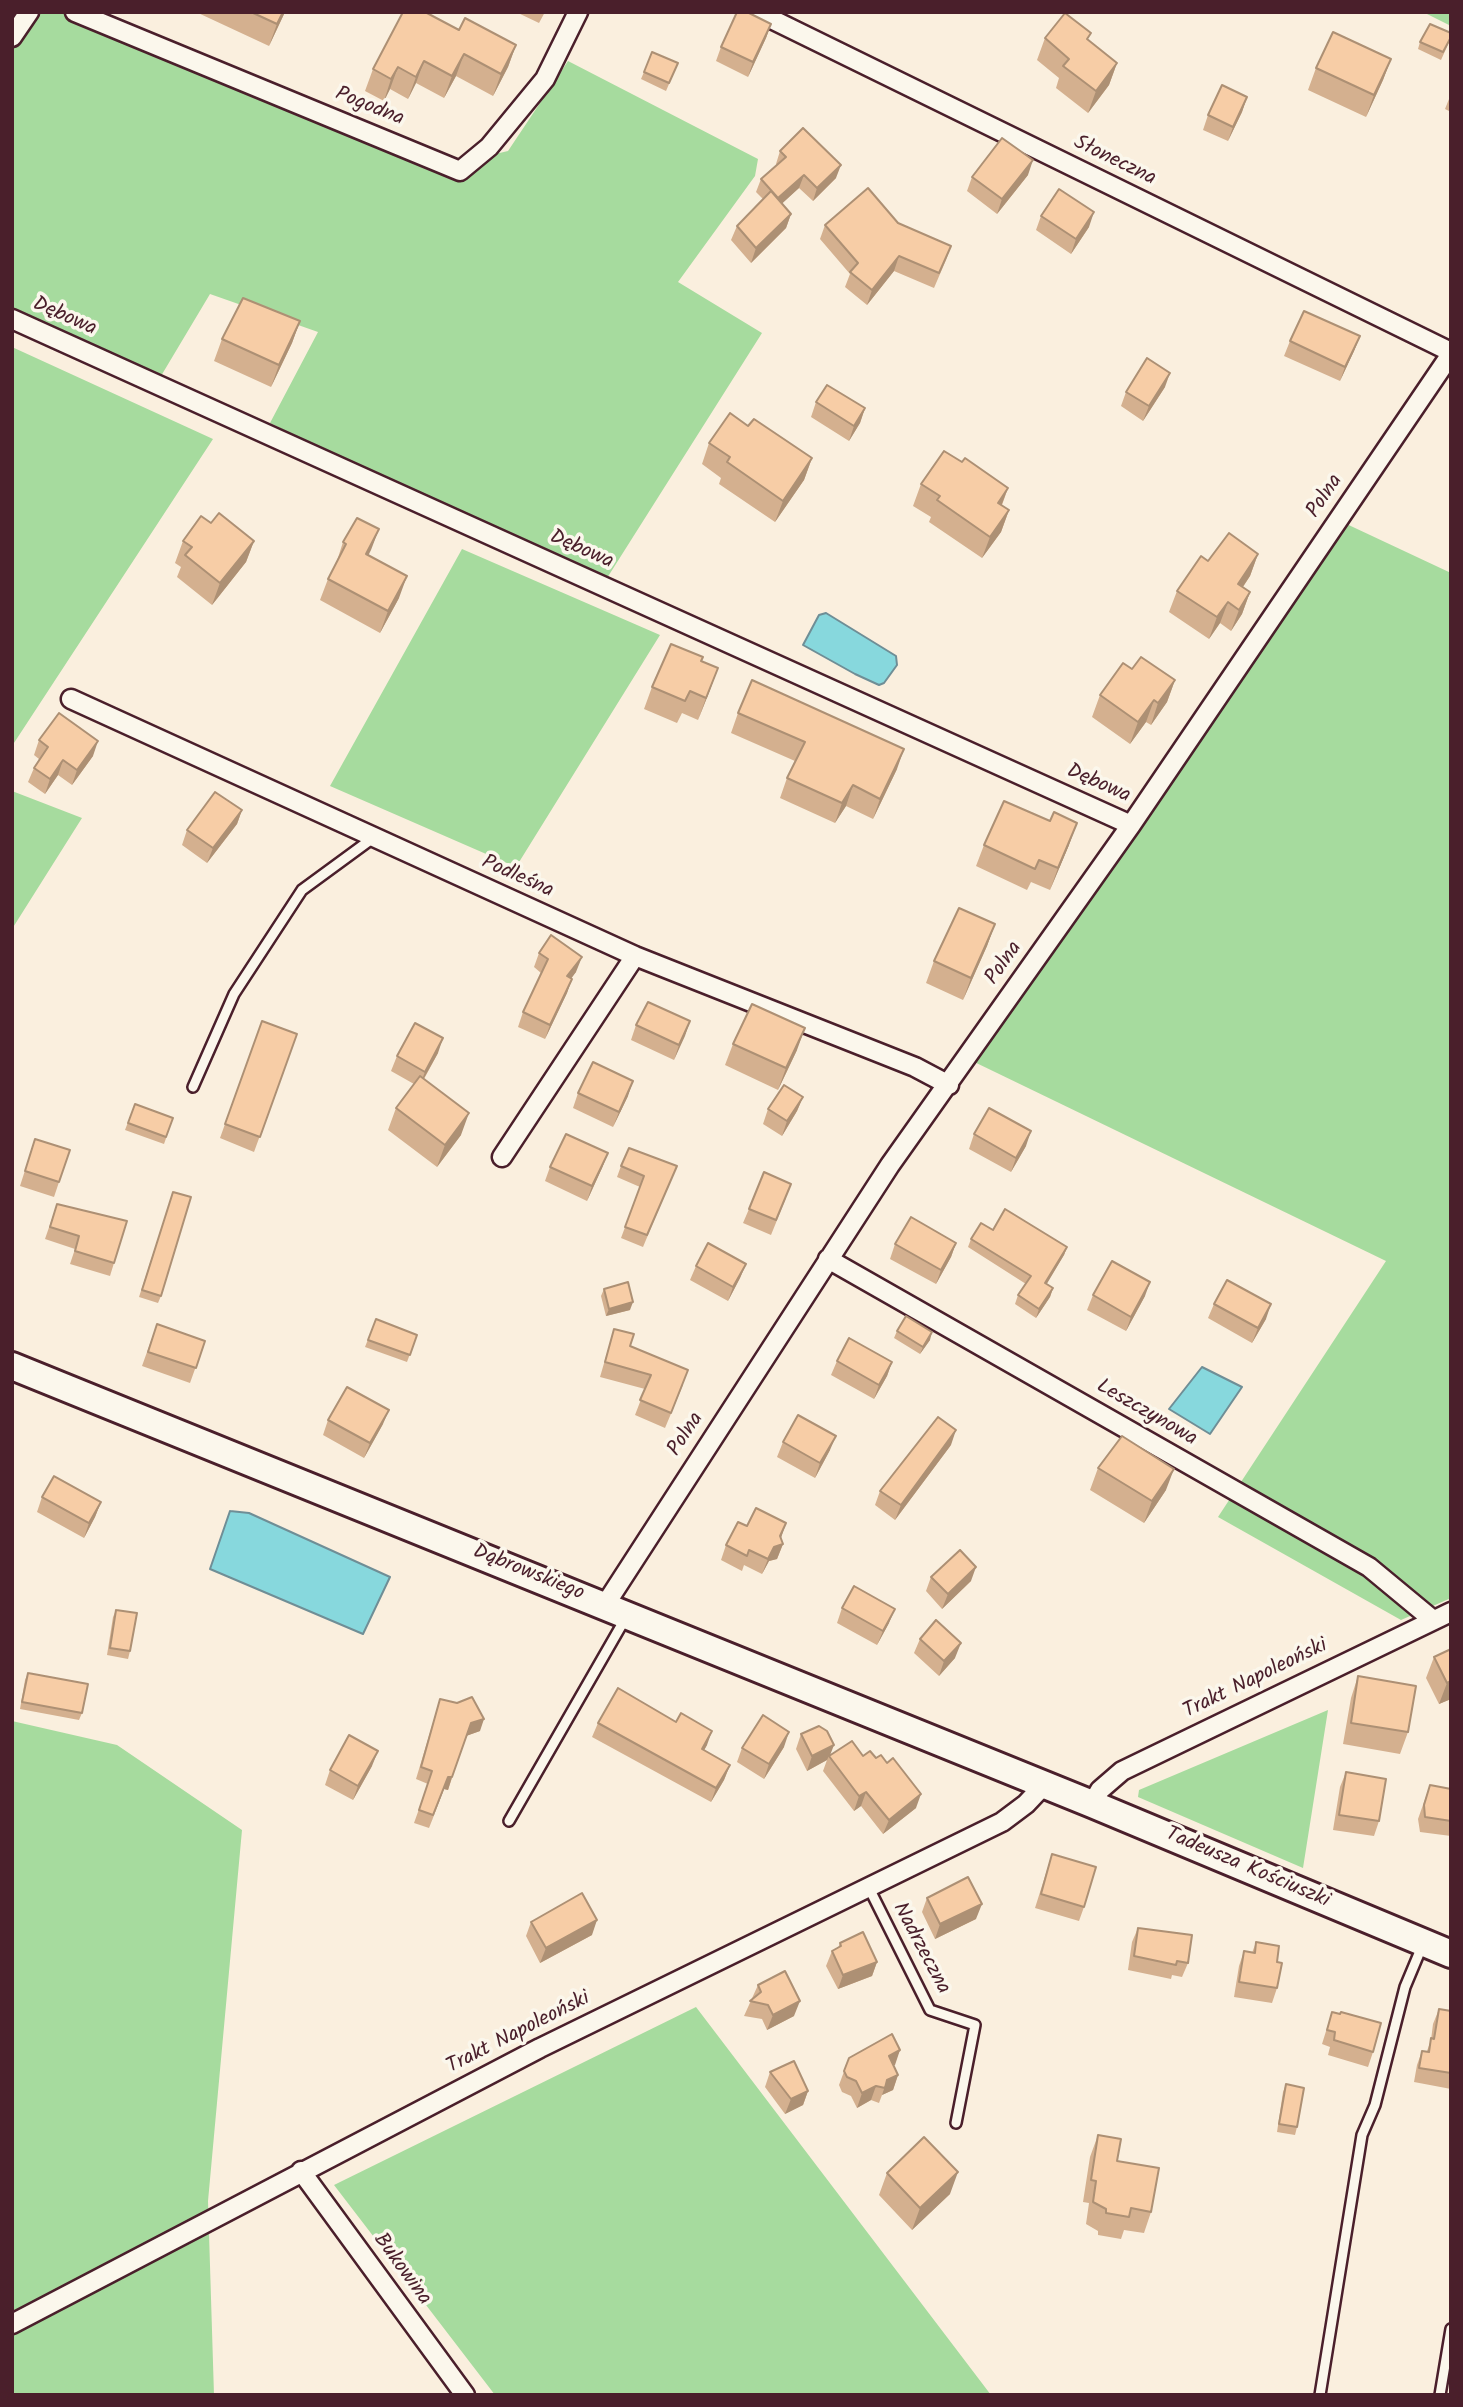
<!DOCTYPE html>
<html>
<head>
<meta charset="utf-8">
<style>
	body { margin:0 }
	#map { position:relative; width:1463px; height:2407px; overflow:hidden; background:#faefde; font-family:Kalam,sans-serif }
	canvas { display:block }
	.frame { position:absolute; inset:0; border:14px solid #4a1f2b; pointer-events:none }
</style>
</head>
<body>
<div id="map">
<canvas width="1463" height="2407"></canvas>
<div class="frame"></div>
</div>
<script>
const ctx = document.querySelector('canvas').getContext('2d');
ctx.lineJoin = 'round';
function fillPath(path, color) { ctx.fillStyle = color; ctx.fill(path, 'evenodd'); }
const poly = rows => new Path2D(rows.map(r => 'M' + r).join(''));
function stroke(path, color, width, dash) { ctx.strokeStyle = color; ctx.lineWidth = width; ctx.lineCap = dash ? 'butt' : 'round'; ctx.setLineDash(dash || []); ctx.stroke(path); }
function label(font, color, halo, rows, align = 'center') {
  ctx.font = font + ' Kalam,sans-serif'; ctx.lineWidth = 7; ctx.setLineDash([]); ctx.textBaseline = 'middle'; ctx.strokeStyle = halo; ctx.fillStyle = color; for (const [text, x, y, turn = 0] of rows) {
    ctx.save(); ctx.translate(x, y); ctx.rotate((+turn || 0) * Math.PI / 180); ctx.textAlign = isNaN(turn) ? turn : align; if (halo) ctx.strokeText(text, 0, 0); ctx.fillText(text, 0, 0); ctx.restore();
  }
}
fillPath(poly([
	[30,12,75,12,460,173,487,156,508,151,568,61,758,159,755,176,678,282,762,333,602,586,270,423,318,332,210,294,161,376,12,314,12,39],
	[1423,12,1451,12,1451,26],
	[12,347,213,439,12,746],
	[1338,520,1451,573,1451,1598,1401,1620,1218,1517,1386,1261,966,1058],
	[462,549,660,635,516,867,330,786],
	[12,791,82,818,12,929],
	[1328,1710,1303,1868,1138,1797,1139,1790],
	[12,1721,117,1745,242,1830,208,2201,214,2395,12,2395],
	[696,2007,991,2395,495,2395,334,2185]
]), '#a6db9e');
const water = poly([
	[826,613,896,656,897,665,884,683,879,685,855,674,803,645,819,615,826,613],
	[1202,1367,1242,1387,1210,1434,1169,1409,1202,1367],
	[230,1511,249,1513,390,1577,363,1634,210,1569,230,1511]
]);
fillPath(water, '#87d8dd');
stroke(water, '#6f8e96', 2);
const lane = poly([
	[193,1087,234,994,302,890,373,838],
	[509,1821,625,1619],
	[869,1888,930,2010,975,2025,956,2123],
	[1320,2395,1362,2135,1375,2105,1405,1987,1423,1944],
	[1440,2395,1451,2329]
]);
const street = poly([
	[75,12,460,171,489,147,545,79,578,12],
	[757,12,1451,352],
	[12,37,29,12],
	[12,319,1131,825],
	[71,699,635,956,915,1067,949,1085],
	[502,1157,635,956],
	[828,1259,1369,1567,1433,1620],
	[605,1605,890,1165,1131,825,1451,354],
	[1092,1804,1100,1790,1122,1771,1451,1612],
	[301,2171,465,2395],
	[12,2324,540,2048,1002,1822,1026,1804,1043,1786]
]);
const secondary = poly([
	[12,1366,1092,1804,1451,1954]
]);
stroke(lane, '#4a1f2b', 14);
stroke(street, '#4a1f2b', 23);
stroke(secondary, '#4a1f2b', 32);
stroke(lane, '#fbf7ec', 9);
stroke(street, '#fbf7ec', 18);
stroke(secondary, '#fbf7ec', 26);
fillPath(poly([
	[196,12,285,12,269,46],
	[516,12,545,12,539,23],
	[771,24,766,38,748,77,716,61,721,47],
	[459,30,516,45,508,67,493,96,456,76,444,98,416,83,408,99,390,89,384,101,365,91,373,69],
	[1045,38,1088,40,1117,63,1109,85,1088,113,1056,88,1059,78,1037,60],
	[1451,38,1441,60,1418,49,1420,42],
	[1391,59,1383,80,1366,117,1308,90,1316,68],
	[678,63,666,91,641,79,644,72],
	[1451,94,1451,112,1445,109],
	[1247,97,1242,112,1228,141,1203,130,1208,115],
	[780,151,836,178,813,201,799,188,782,203,791,214,786,228,751,263,731,240,737,226,763,199,756,192,761,179,777,165,776,164],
	[1028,175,997,214,967,191,972,177],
	[1041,216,1089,227,1071,254,1036,230],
	[898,223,951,246,946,260,934,288,894,271,867,305,845,287,850,274,820,239,825,225],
	[300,321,292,343,271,387,214,361,222,339],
	[1360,336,1354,351,1340,381,1284,356,1290,341],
	[1165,387,1143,421,1121,406,1126,392],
	[816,402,865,408,860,423,849,441,811,417],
	[748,426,812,458,804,480,775,522,719,484,721,478,702,464,709,443],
	[962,462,1008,488,1002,505,1009,510,1001,532,982,558,929,522,931,517,913,506,921,484],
	[211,523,254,541,246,562,212,605,177,577,181,567,175,563,183,541],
	[379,529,368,555,399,598,380,633,320,600,328,579,336,564,343,542],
	[1258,554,1250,576,1243,587,1250,592,1242,614,1231,631,1220,623,1209,639,1169,612,1177,591,1208,561],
	[701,661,710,690,698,720,682,713,677,723,644,709,652,687],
	[1132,669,1175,680,1167,702,1151,725,1146,722,1130,744,1092,717,1100,695],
	[738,713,897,769,873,819,846,806,835,823,780,798,787,778,795,761,731,733],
	[39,740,93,756,72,785,58,775,45,794,28,782,34,768,39,759,34,755],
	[242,810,237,824,207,863,182,845,187,830],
	[984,845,1069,845,1050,890,1031,882,1027,890,976,866],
	[995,924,987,946,963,1000,926,983,934,961],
	[539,953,576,972,571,978,567,993,545,1039,518,1027,523,1012,541,973,534,967],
	[262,1021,297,1034,254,1152,220,1138],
	[690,1021,674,1060,631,1040,636,1025],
	[733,1044,797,1050,778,1090,725,1065],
	[438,1053,424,1079,461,1135,437,1167,388,1130,396,1108,414,1084,391,1071,397,1056],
	[578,1093,628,1096,613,1127,573,1108],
	[803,1097,797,1111,782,1136,763,1124,768,1109],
	[135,1104,173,1118,164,1144,125,1130],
	[974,1134,1026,1146,1011,1172,969,1149],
	[35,1139,59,1182,54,1197,20,1186],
	[608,1153,602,1168,587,1201,545,1181,550,1167],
	[621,1166,677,1166,643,1247,621,1238,640,1187,617,1177],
	[173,1192,161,1296,158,1303,139,1297],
	[786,1198,771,1235,743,1223,749,1209],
	[57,1204,114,1263,110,1276,70,1264,75,1249,45,1239],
	[993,1230,1067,1247,1064,1255,1046,1284,1053,1288,1050,1297,1036,1318,1015,1304,1018,1295,1026,1284,968,1247,971,1239],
	[956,1243,951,1257,936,1284,890,1259,895,1244],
	[746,1264,740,1278,728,1301,690,1280,696,1266],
	[604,1289,630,1310,606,1316,601,1296],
	[1093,1295,1145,1296,1126,1331,1087,1310],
	[1214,1304,1266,1319,1252,1343,1208,1318],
	[376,1319,417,1335,407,1362,365,1347],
	[157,1324,205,1341,190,1383,142,1366],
	[614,1329,630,1346,683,1385,665,1428,635,1415,645,1389,600,1377],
	[897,1331,930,1340,920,1354,894,1338],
	[837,1361,892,1362,887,1376,874,1399,831,1375],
	[328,1420,383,1424,364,1458,323,1435],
	[783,1442,830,1450,815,1478,777,1457],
	[951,1445,895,1520,875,1505,880,1491],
	[1098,1468,1166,1490,1144,1523,1090,1490],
	[42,1497,101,1502,95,1517,84,1538,37,1512],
	[747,1526,780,1538,783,1544,777,1559,769,1561,762,1574,744,1565,742,1571,721,1560,726,1545],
	[931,1577,971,1581,942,1609,926,1591],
	[842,1608,889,1623,877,1645,837,1623],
	[116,1610,130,1651,128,1659,107,1655,113,1617],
	[920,1639,955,1658,939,1676,914,1653],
	[1451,1649,1451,1699,1439,1704,1426,1678,1434,1657],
	[28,1673,82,1713,79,1720,20,1709,25,1680],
	[1358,1676,1408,1732,1400,1754,1343,1744,1351,1698],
	[440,1699,480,1731,466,1736,448,1790,444,1789,429,1828,414,1823,428,1784,416,1779],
	[676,1722,707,1745,704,1750,730,1765,724,1780,711,1802,592,1737,598,1723],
	[801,1734,830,1755,863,1756,916,1808,883,1834,861,1806,854,1811,823,1771,827,1760,807,1771,796,1749],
	[784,1747,764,1779,737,1762,742,1748],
	[372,1766,353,1800,325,1785,330,1770],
	[1346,1772,1379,1821,1374,1836,1333,1830,1340,1787],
	[1430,1785,1451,1789,1451,1836,1420,1832,1418,1819],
	[1052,1854,1084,1907,1079,1921,1035,1908],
	[927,1898,976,1919,935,1939,922,1912],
	[531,1922,592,1935,540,1963,526,1936],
	[1138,1928,1188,1963,1182,1977,1172,1975,1171,1979,1128,1970,1132,1942],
	[1256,1942,1277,1962,1277,1988,1272,2003,1234,1997,1239,1966,1244,1951,1252,1953],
	[840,1943,877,1962,872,1976,838,1989,826,1966,832,1951,838,1948],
	[758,1985,794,2016,767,2030,762,2019,744,2016],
	[1439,2009,1451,2011,1451,2089,1414,2082,1417,2065,1422,2051,1427,2051,1431,2040,1433,2024],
	[1332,2012,1373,2052,1368,2067,1328,2055,1330,2047,1322,2044],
	[900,2050,893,2065,898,2075,893,2090,882,2095,879,2103,871,2100,857,2108,851,2096,842,2092,839,2085,849,2058],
	[770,2072,808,2091,803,2105,785,2114,765,2087],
	[1286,2084,1297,2127,1295,2135,1277,2132,1283,2092],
	[1098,2135,1151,2212,1144,2233,1124,2230,1121,2239,1098,2235,1098,2231,1086,2224,1089,2203,1083,2202,1090,2157],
	[887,2173,950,2194,912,2230,879,2195]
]), '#d4b08f');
fillPath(poly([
	[283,12,285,12,269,46,277,24],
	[771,24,766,38,748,77,753,62],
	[516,45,508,67,493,96,501,74],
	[464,54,456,76,444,98,452,76],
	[1391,59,1383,80,1366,117,1374,95],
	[424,61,416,83,408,99,416,77],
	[1117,63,1109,85,1088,113,1096,91],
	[398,67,390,89,384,101,391,79],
	[1247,97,1242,112,1228,141,1233,127],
	[1033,160,1028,175,997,214,1002,199],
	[841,165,836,178,813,201,817,188],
	[804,175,799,188,774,211,778,198],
	[1094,212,1089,227,1071,254,1076,239],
	[791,214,786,228,751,263,756,248],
	[899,256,894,271,867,305,872,290],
	[300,321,292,343,271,387,279,365],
	[1360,336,1354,351,1340,381,1345,367],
	[1170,373,1165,387,1143,421,1149,406],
	[865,408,860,423,849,441,854,426],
	[812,458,804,480,775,522,783,501],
	[1008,488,1000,509,998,503],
	[1009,510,1001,532,982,558,990,537],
	[379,529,371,550,358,576,366,554],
	[254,541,246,562,212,605,220,583],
	[1258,554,1250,576,1230,606,1238,584],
	[407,576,399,598,380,633,388,611],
	[1250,592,1242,614,1231,631,1239,610],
	[1228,602,1220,623,1209,639,1217,617],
	[718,668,710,690,698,720,706,698],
	[1175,680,1167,702,1151,725,1158,703],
	[1154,700,1146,722,1130,744,1138,722],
	[98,741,93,756,72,785,77,770],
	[904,749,897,769,873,819,880,799],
	[63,760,58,775,45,794,50,779],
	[853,785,846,806,835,823,842,803],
	[242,810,237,824,207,863,213,848],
	[1077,823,1069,845,1050,890,1058,868],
	[995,924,987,946,963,1000,971,978],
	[582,957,576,972,562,991,567,976],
	[572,979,567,993,545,1039,550,1025],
	[690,1021,685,1036,674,1060,679,1045],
	[805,1028,797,1050,778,1090,786,1068],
	[443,1038,438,1053,419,1087,425,1072],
	[633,1081,628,1096,613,1127,619,1112],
	[803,1097,797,1111,782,1136,787,1121],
	[469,1113,461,1135,437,1167,445,1145],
	[1031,1131,1026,1146,1011,1172,1016,1158],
	[608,1153,602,1168,587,1201,592,1186],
	[956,1243,951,1257,936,1284,941,1270],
	[1067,1247,1064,1255,1042,1292,1045,1283],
	[746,1264,740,1278,728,1301,733,1287],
	[1150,1282,1145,1296,1126,1331,1131,1317],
	[1053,1288,1050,1297,1036,1318,1039,1309],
	[633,1302,630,1310,606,1316,609,1309],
	[1271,1304,1266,1319,1252,1343,1258,1328],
	[932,1332,930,1340,920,1354,923,1347],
	[892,1362,887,1376,874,1399,879,1385],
	[389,1410,383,1424,364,1458,370,1443],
	[956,1430,951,1445,895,1520,901,1505],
	[836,1436,830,1450,815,1478,820,1463],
	[1174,1469,1166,1490,1144,1523,1152,1501],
	[101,1502,95,1517,84,1538,89,1523],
	[786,1523,781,1538,783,1544,777,1559,769,1561,762,1574,768,1559],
	[976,1567,971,1581,942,1609,948,1594],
	[895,1609,889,1623,877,1645,883,1631],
	[961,1643,955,1658,939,1676,944,1661],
	[1451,1681,1451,1699,1439,1704,1447,1683],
	[484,1719,480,1731,466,1736,471,1723],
	[712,1731,707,1745,697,1763,702,1749],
	[789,1732,784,1747,764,1779,769,1764],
	[834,1745,829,1758,829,1756,827,1760,807,1771,812,1756],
	[378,1751,372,1766,353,1800,358,1786],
	[730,1765,724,1780,711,1802,716,1788],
	[448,1777,452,1777,448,1790,444,1789,429,1828],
	[866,1792,861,1806,854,1811,859,1796],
	[921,1794,916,1808,883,1834,889,1820],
	[982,1904,976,1919,935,1939,940,1924],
	[597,1920,592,1935,540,1963,546,1948],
	[877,1962,872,1976,838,1989,843,1975],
	[800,2001,794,2016,767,2030,773,2015],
	[900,2050,895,2065,883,2071,889,2056],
	[898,2075,893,2090,882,2095,887,2080],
	[876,2086,871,2100,857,2108,862,2093],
	[808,2091,803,2105,785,2114,791,2099],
	[958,2172,950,2194,912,2230,920,2208]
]), '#ad9074');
const building = poly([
	[251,12,283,12,277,24,251,12],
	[403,12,425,12,459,30,465,18,516,45,501,74,464,54,452,76,424,61,416,77,398,67,391,79,373,69,403,12],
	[737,12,747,12,771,24,753,62,721,47,737,12],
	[1065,13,1091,33,1087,39,1117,63,1096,91,1063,66,1069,59,1045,38,1065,13],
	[1430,24,1451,33,1451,37,1443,52,1420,42,1430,24],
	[1333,32,1391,59,1374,95,1316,68,1333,32],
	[652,52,678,63,669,83,644,72,652,52],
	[1222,85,1247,97,1233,127,1208,115,1222,85],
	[803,128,841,165,817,188,804,175,778,198,761,179,786,157,780,151,803,128],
	[1002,138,1033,160,1002,199,972,177,1002,138],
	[868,188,898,223,951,246,939,273,899,256,872,290,850,272,858,263,825,225,868,188],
	[1059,189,1094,212,1076,239,1041,216,1059,189],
	[771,191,791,214,756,248,737,226,771,191],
	[243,298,300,321,279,365,222,339,243,298],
	[1304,311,1360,336,1345,367,1290,341,1304,311],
	[1147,358,1170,373,1149,406,1126,392,1147,358],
	[827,385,865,408,854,426,816,402,827,385],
	[730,413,748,426,754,419,812,458,783,501,727,462,730,457,709,443,730,413],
	[944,451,962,462,965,458,1008,488,998,503,1009,510,990,537,937,500,940,496,921,484,944,451],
	[219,513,254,541,220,583,185,555,192,547,183,541,201,516,211,523,219,513],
	[357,518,379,529,366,554,407,576,388,611,328,579,346,544,343,542,357,518],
	[1229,533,1258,554,1238,584,1250,592,1239,610,1228,602,1217,617,1177,591,1201,556,1208,561,1229,533],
	[671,644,703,657,701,661,718,668,706,698,690,691,685,701,652,687,671,644],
	[1141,657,1175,680,1158,703,1154,700,1138,722,1100,695,1123,663,1132,669,1141,657],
	[752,680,904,749,880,799,853,785,842,803,787,778,805,742,738,713,752,680],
	[59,713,98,741,77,770,63,760,50,779,34,768,48,747,39,740,59,713],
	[215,792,242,810,213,848,187,830,215,792],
	[1004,801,1050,821,1054,812,1077,823,1058,868,1039,860,1035,869,984,845,1004,801],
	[959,908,995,924,971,978,934,961,959,908],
	[551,935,582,957,567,976,572,979,550,1025,523,1012,548,959,539,953,551,935],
	[648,1002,690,1021,679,1045,636,1025,648,1002],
	[752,1004,805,1028,786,1068,733,1044,752,1004],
	[262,1021,297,1034,260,1137,225,1124,262,1021],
	[415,1023,443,1038,425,1072,397,1056,415,1023],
	[593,1062,633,1081,619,1112,578,1093,593,1062],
	[420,1076,469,1113,445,1145,396,1108,420,1076],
	[784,1085,803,1097,787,1121,768,1109,784,1085],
	[135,1104,173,1118,166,1137,128,1123,135,1104],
	[989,1108,1031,1131,1016,1158,974,1134,989,1108],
	[566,1134,608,1153,592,1186,550,1167,566,1134],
	[35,1139,70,1150,59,1182,25,1171,35,1139],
	[629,1148,677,1166,647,1235,625,1227,644,1176,621,1166,629,1148],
	[764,1172,791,1184,776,1220,749,1209,764,1172],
	[173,1192,191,1197,161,1296,142,1290,173,1192],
	[57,1204,127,1221,114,1263,75,1251,79,1236,50,1227,57,1204],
	[1005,1209,1067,1247,1045,1283,1053,1288,1039,1309,1018,1295,1031,1276,971,1239,981,1223,993,1230,1005,1209],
	[911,1217,956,1243,941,1270,895,1244,911,1217],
	[708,1243,746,1264,733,1287,696,1266,708,1243],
	[1112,1261,1150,1282,1131,1317,1093,1295,1112,1261],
	[1227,1280,1271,1304,1258,1328,1214,1304,1227,1280],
	[628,1282,633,1302,609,1309,604,1289,628,1282],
	[906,1316,932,1332,923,1347,897,1331,906,1316],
	[376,1319,417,1335,410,1355,368,1340,376,1319],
	[157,1324,205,1341,196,1368,148,1352,157,1324],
	[614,1329,634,1334,630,1346,688,1370,671,1413,640,1400,651,1375,605,1362,614,1329],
	[849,1338,892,1362,879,1385,837,1361,849,1338],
	[347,1387,389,1410,370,1443,328,1420,347,1387],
	[798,1415,836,1436,820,1463,783,1442,798,1415],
	[938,1417,956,1430,901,1505,880,1491,938,1417],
	[1122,1436,1174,1469,1152,1501,1098,1468,1122,1436],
	[54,1476,101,1502,89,1523,42,1497,54,1476],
	[756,1508,786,1523,780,1536,783,1544,774,1547,768,1559,749,1550,747,1556,726,1545,738,1522,747,1526,756,1508],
	[960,1550,976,1567,948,1594,931,1577,960,1550],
	[854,1586,895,1609,883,1631,842,1608,854,1586],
	[116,1610,137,1613,130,1651,110,1648,116,1610],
	[936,1620,961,1643,944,1661,920,1639,936,1620],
	[1451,1649,1451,1681,1447,1683,1434,1657,1451,1649],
	[28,1673,88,1684,82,1713,22,1702,28,1673],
	[1358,1676,1416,1686,1408,1732,1351,1723,1358,1676],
	[618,1688,676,1722,681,1713,712,1731,702,1749,730,1765,716,1788,598,1723,618,1688],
	[472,1697,484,1719,471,1723,452,1777,448,1777,433,1815,419,1810,432,1771,421,1767,440,1699,457,1703,472,1697],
	[763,1715,789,1732,769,1764,742,1748,763,1715],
	[819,1726,827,1731,834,1745,812,1756,801,1734,819,1726],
	[349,1735,378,1751,358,1786,330,1770,349,1735],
	[852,1741,863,1756,870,1751,876,1758,881,1755,887,1763,893,1758,921,1794,889,1820,866,1792,859,1796,829,1756,852,1741],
	[1346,1772,1386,1779,1379,1821,1339,1815,1346,1772],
	[1430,1785,1451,1789,1451,1821,1425,1817,1424,1805,1430,1785],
	[1052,1854,1096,1867,1084,1907,1041,1894,1052,1854],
	[968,1877,982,1904,940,1924,927,1898,968,1877],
	[582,1893,597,1920,546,1948,531,1922,582,1893],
	[1138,1928,1192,1935,1188,1963,1177,1961,1176,1965,1134,1956,1138,1928],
	[863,1932,877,1962,843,1975,832,1951,841,1946,840,1943,863,1932],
	[1256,1942,1279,1946,1277,1962,1282,1963,1277,1988,1239,1982,1244,1951,1255,1953,1256,1942],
	[785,1971,800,2001,773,2015,768,2005,750,2001,761,1992,758,1985,785,1971],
	[1439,2009,1451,2011,1451,2073,1419,2068,1422,2051,1429,2052,1431,2038,1434,2039,1439,2009],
	[1332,2012,1340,2014,1341,2012,1381,2023,1373,2052,1334,2040,1335,2032,1327,2030,1332,2012],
	[892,2034,900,2050,889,2056,898,2075,887,2080,885,2088,876,2086,862,2093,856,2081,847,2077,844,2071,849,2058,892,2034],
	[794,2061,808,2091,791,2099,770,2072,794,2061],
	[1286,2084,1304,2088,1297,2127,1279,2124,1286,2084],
	[1098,2135,1121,2139,1117,2161,1159,2168,1151,2212,1131,2208,1129,2217,1106,2213,1106,2209,1093,2202,1096,2181,1091,2180,1098,2135],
	[924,2137,958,2172,920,2208,887,2173,924,2137]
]);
fillPath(building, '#f7cda6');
stroke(building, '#ad9074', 2);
label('21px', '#4a1f2b', '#fbf7ec', [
	["Pogodna",369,108,22],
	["Słoneczna",1114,162,26],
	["Dębowa",64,318,24],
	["Polna",1326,497,-56],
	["Dębowa",581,551,24],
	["Dębowa",1098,785,24],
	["Podleśna",517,878,24],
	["Polna",1005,964,-55],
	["Leszczynowa",1146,1414,30],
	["Polna",687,1435,-57],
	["Dąbrowskiego",528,1574,22],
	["Trakt Napoleoński",1256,1680,-26],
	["Tadeusza Kościuszki",1247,1869,23],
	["Nadrzeczna",920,1949,62],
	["Trakt Napoleoński",519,2034,-27],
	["Bukowina",401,2270,54]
]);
</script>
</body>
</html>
